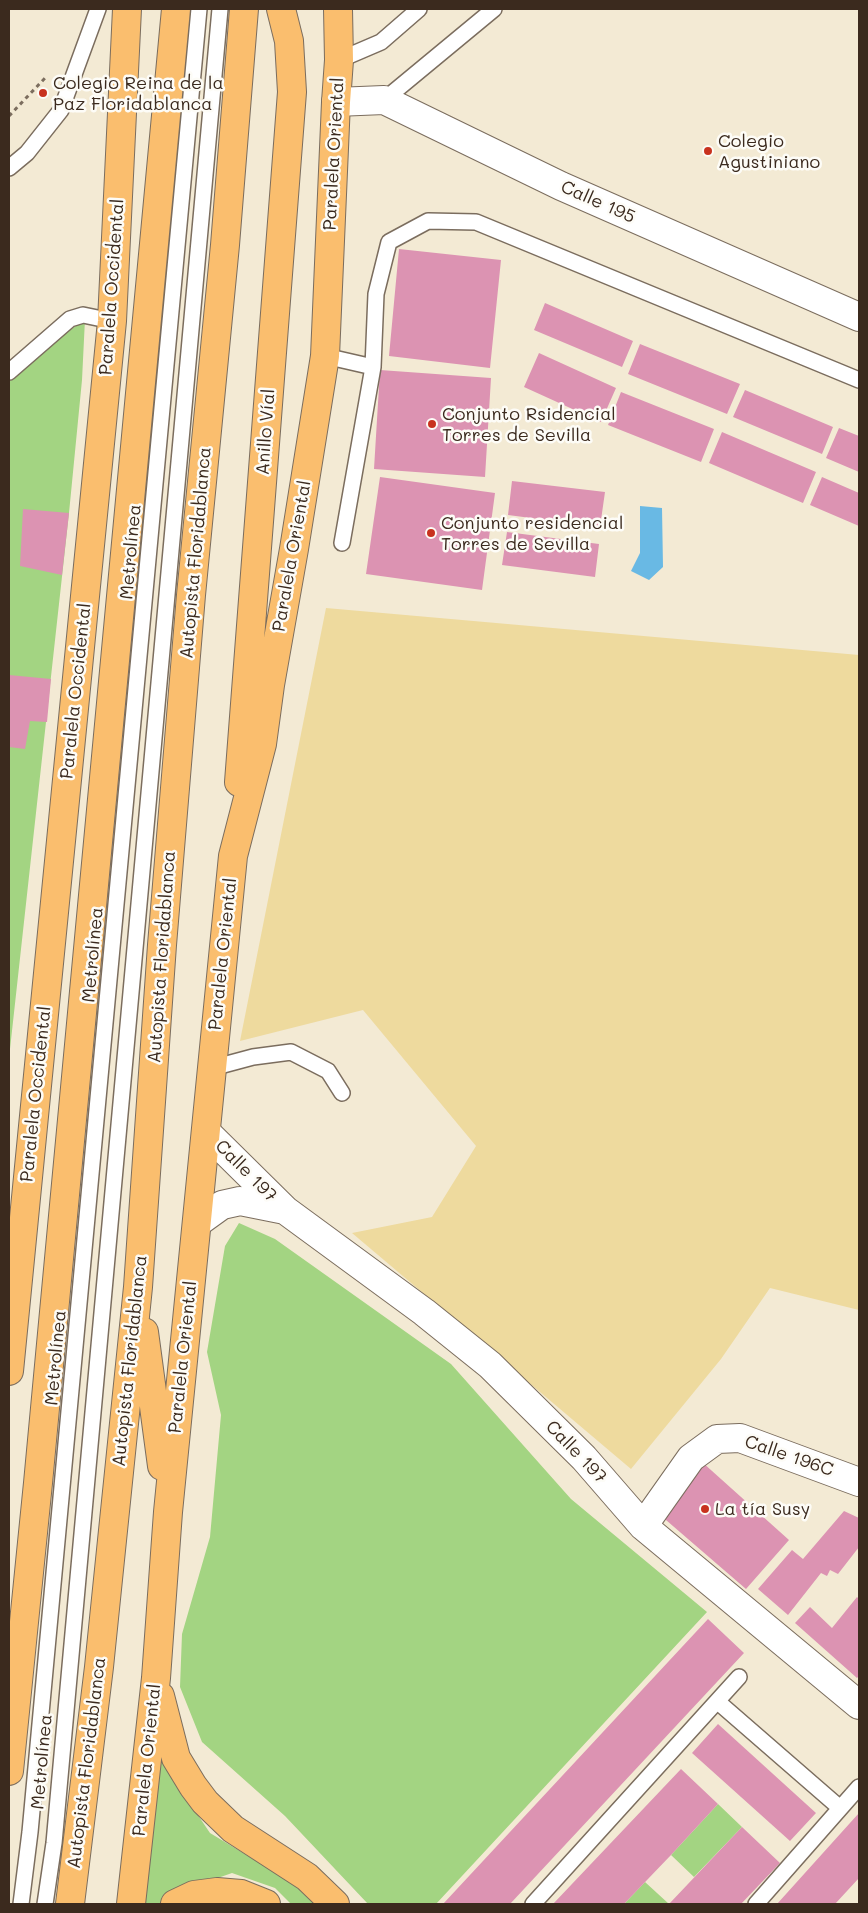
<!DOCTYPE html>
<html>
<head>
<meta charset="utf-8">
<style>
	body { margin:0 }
	#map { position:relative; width:868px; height:1913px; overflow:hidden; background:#f3ead4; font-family:Mali,sans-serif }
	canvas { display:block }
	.frame { position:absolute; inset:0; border:10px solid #3b2a1e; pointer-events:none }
</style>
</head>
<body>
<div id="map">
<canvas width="868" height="1913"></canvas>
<div class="frame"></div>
</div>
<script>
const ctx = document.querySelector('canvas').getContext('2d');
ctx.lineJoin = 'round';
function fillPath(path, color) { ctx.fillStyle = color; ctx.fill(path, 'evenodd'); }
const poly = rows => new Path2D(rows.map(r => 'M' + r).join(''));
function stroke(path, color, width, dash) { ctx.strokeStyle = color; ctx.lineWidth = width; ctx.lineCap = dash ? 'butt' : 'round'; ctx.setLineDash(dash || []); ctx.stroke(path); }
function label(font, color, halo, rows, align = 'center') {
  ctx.font = font + ' Mali,sans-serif'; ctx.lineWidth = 5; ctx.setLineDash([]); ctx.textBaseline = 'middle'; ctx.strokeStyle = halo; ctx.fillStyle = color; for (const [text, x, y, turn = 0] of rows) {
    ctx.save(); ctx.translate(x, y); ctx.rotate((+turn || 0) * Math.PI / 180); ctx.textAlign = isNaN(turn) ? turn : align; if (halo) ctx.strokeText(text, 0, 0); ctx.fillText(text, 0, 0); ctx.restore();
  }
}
fillPath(poly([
	[85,319,82,380,69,513,9,1058,9,381,37,355],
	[239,1223,275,1239,451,1364,571,1499,707,1612,436,1904,368,1904,285,1816,202,1742,180,1687,182,1634,210,1537,221,1415,207,1352,225,1246],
	[162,1752,181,1790,210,1833,263,1865,312,1890,322,1904,291,1904,275,1888,232,1873,178,1892,163,1904,140,1904],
	[718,1804,742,1827,694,1877,671,1855],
	[645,1882,669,1904,624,1904]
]), '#a3d482');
fillPath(poly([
	[326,608,859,655,859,1310,770,1288,721,1359,631,1469,352,1233,432,1217,476,1146,363,1010,240,1041]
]), '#eeda9e');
fillPath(poly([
	[640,506,662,508,663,567,649,580,631,571,640,553]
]), '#69b9e4');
fillPath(poly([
	[399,249,501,260,490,368,389,356],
	[545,303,633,341,622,367,534,330],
	[640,344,740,384,727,414,628,374],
	[539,353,616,388,601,422,524,387],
	[380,370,491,378,485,477,374,469],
	[745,390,833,427,822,454,733,417],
	[621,392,714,429,701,462,608,425],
	[839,428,859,436,859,472,826,458],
	[722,432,816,472,803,503,709,463],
	[380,477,495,493,482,590,366,574],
	[822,477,859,493,859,526,810,505],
	[512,481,605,492,600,527,508,515],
	[23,509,69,513,62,575,20,566],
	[507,532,599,544,595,577,502,565],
	[9,675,51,679,47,722,30,721,25,749,9,747],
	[702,1462,789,1540,746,1589,659,1514],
	[844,1511,859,1518,859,1547,838,1574,830,1570,827,1576,821,1573,788,1615,758,1589,792,1550,803,1559],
	[857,1597,859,1599,859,1676,857,1678,795,1623,810,1607,832,1628],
	[708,1619,744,1653,510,1904,443,1904],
	[718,1724,816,1813,790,1841,692,1753],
	[681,1769,718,1804,671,1855,624,1904,553,1904],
	[859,1813,859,1878,835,1904,777,1904],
	[742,1827,780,1863,741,1904,669,1904]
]), '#dc93b2');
const service = poly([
	[339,60,381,42,419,9],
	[384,100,494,9],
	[9,168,27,153,61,110,98,9],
	[325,356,373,367],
	[9,372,70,319,83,315,112,321],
	[342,543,373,367,376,294,389,242,428,221,476,222,859,380],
	[212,1068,253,1057,291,1052,328,1071,342,1093],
	[718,1702,840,1808],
	[21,1904,30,1832,199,9],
	[45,1904,54,1843,220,9],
	[533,1904,739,1677],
	[756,1904,859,1787]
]);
const minor = poly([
	[336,102,384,100,561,186,859,317],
	[206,1132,285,1210,424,1312,490,1365,584,1458,643,1526,859,1705],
	[197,1223,222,1205,240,1201,285,1210],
	[643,1526,691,1458,717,1439,740,1438,859,1482]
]);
const trunk = poly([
	[239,782,292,92,289,41,281,9],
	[144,1332,162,1466],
	[9,1371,112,321,127,9],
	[160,1696,176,1758,193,1786,205,1802,233,1829,307,1877,335,1904],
	[9,1771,38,1483,176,9],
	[70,1904,99,1667,138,1287,162,945,191,595,225,245,244,9],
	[131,1904,156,1678,168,1512,233,856,262,744,270,685,294,549,325,356,336,102,339,60,338,9],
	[175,1904,194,1895,217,1892,241,1894,266,1904]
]);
stroke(service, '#7b6d5e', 18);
stroke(minor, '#7b6d5e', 30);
stroke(trunk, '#7b6d5e', 30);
stroke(poly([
	[9,116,46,77]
]), '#7b6d5e', 3, [4, 4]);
stroke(service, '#fff', 15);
stroke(minor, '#fff', 28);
stroke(trunk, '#fabe6e', 28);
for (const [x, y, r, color] of [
	[43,93,5,"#c8321e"],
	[708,151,5,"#c8321e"],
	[432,424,5,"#c8321e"],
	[431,533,5,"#c8321e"],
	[705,1509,5,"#c8321e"]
]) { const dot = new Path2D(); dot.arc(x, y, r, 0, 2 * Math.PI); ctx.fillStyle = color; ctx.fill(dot); stroke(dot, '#fdfcf7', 2); }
label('18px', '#3b2a1e', '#fdfcf7', [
	["Colegio Reina de la",53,83],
	["Paz Floridablanca",53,104],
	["Colegio",718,141],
	["Agustiniano",718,162],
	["Conjunto Rsidencial",442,414],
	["Torres de Sevilla",442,435],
	["Conjunto residencial",441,523],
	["Torres de Sevilla",441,544],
	["La tía Susy",715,1509]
], 'left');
label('18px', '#3b2a1e', '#fdfcf7', [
	["Paralela Oriental",334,154,-87],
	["Calle 195",598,202,24],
	["Paralela Occidental",112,287,-86],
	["Anillo Víal",266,432,-86],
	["Metrolínea",131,552,-85],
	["Autopista Floridablanca",196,553,-85],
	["Paralela Oriental",292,556,-80],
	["Paralela Occidental",76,691,-84],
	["Paralela Oriental",223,954,-84],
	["Metrolínea",93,955,-85],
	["Autopista Floridablanca",162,957,-86],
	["Paralela Occidental",36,1094,-84],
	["Calle 197",246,1171,45],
	["Paralela Oriental",183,1357,-84],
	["Metrolínea",56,1358,-85],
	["Autopista Floridablanca",130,1361,-84],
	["Calle 197",576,1452,46],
	["Calle 196C",789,1456,19],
	["Paralela Oriental",147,1760,-84],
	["Metrolínea",42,1762,-85],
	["Autopista Floridablanca",87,1763,-83]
]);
</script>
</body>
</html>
